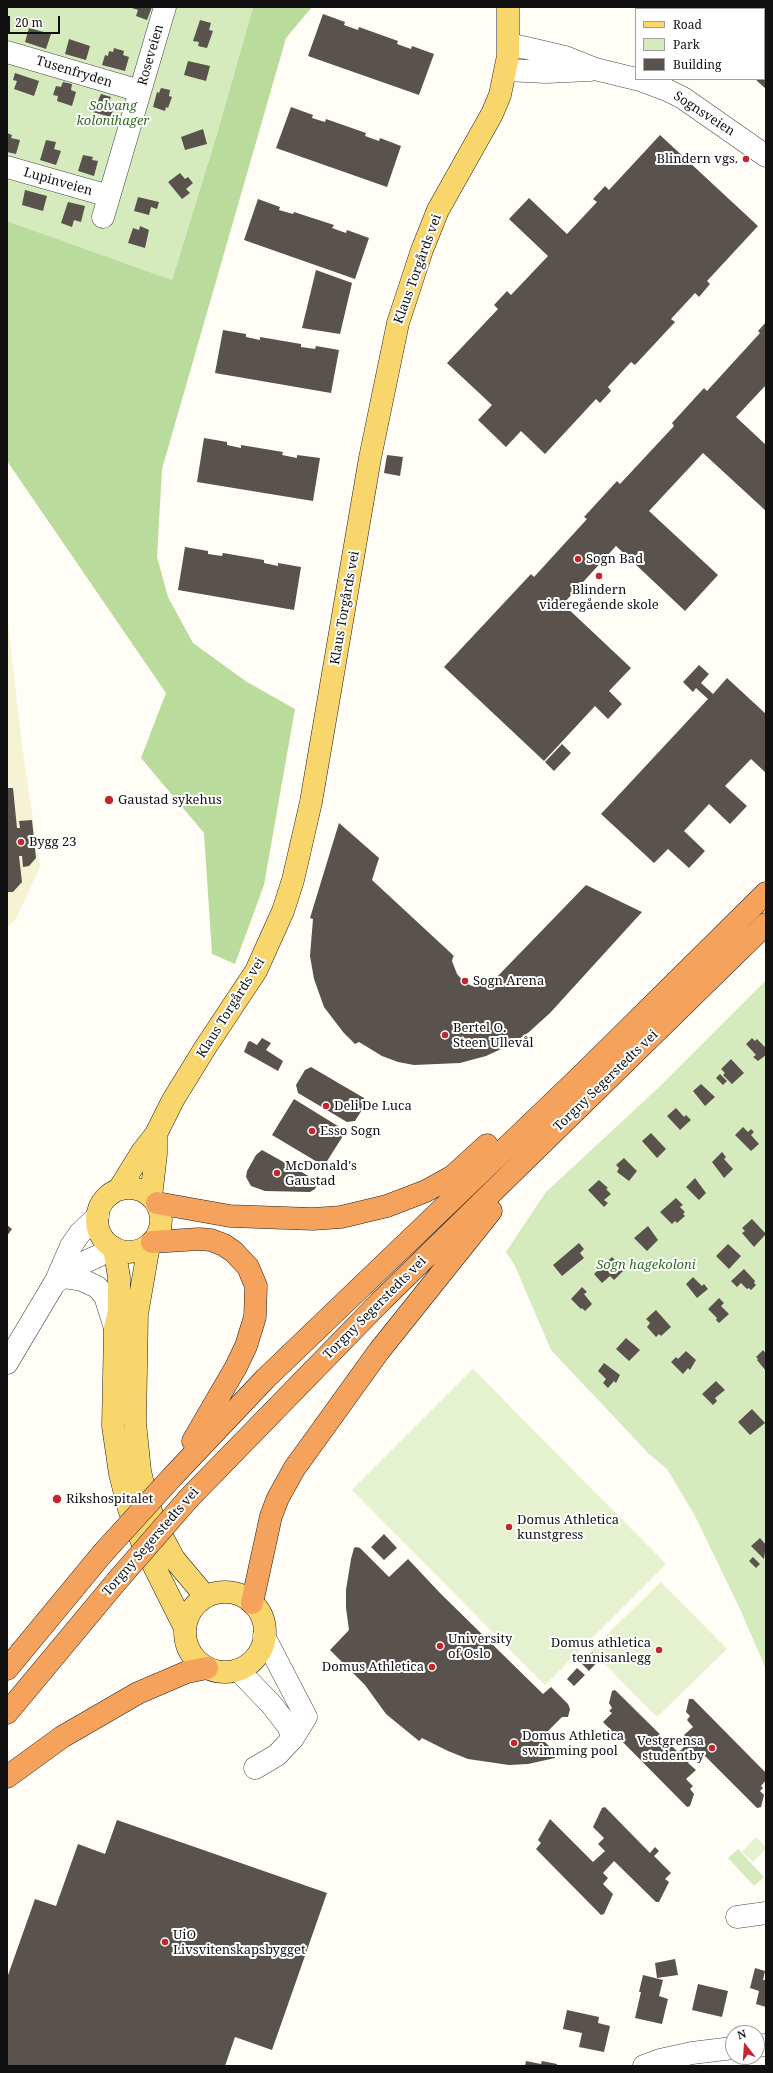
<!DOCTYPE html>
<html>
<head>
<meta charset="utf-8">
<style>
	body { margin:0 }
	#map { position:relative; width:773px; height:2073px; overflow:hidden; background:#fffdf5; font-family:"Noto Serif",serif }
	canvas { display:block }
	.frame { position:absolute; inset:0; border:8px solid #111; pointer-events:none }
	.legend { position:absolute; left:635px; top:8px; width:130px; height:72px; box-sizing:border-box; background:#fff; border:1px solid #a0a0a0; margin:0; padding:5px 7px; list-style:none; font-size:12px; color:#111 }
	.legend li { display:flex; align-items:center; gap:8px; height:20px }
	.legend b { width:20px; border:1px solid #a0a0a0 }
	.north { position:absolute; left:725px; top:2025px; width:40px; height:40px; box-sizing:border-box; background:#fff; border:1px solid #a0a0a0; border-radius:50%; rotate:343deg; font-size:11px; font-weight:700; line-height:16px; text-align:center; color:#111 }
	.north::after { content:''; display:block; margin:auto; width:14px; height:18px; background:#c4262e; clip-path:polygon(50% 0,100% 100%,50% 72%,0 100%) }
	.scale { position:absolute; left:8px; top:16px; width:52px; height:18px; box-sizing:border-box; border:2px solid #111; border-top:0; padding-left:5px; font-size:12px; line-height:14px; white-space:nowrap; color:#111; -webkit-text-stroke:3px #fff; paint-order:stroke }
</style>
</head>
<body>
<div id="map">
<canvas width="773" height="2073"></canvas>
<div class="frame"></div>
<ul class="legend">
<li><b style="height:5px;background:#f9d66b"></b>Road</li>
<li><b style="height:11px;background:#d5ebbd"></b>Park</li>
<li><b style="height:11px;background:#5a524d"></b>Building</li>
</ul>
<div class="north">N</div>
<div class="scale">20 m</div>
</div>
<script>
const ctx = document.querySelector('canvas').getContext('2d');
ctx.lineJoin = 'round';
function fillPath(path, color) { ctx.fillStyle = color; ctx.fill(path, 'evenodd'); }
const poly = rows => new Path2D(rows.map(r => 'M' + r).join(''));
function stroke(path, color, width, dash) { ctx.strokeStyle = color; ctx.lineWidth = width; ctx.lineCap = dash ? 'butt' : 'round'; ctx.setLineDash(dash || []); ctx.stroke(path); }
function label(font, color, halo, rows, align = 'center') {
  ctx.font = font + ' "Noto Serif",serif'; ctx.lineWidth = 4; ctx.setLineDash([]); ctx.textBaseline = 'middle'; ctx.strokeStyle = halo; ctx.fillStyle = color; for (const [text, x, y, turn = 0] of rows) {
    ctx.save(); ctx.translate(x, y); ctx.rotate((+turn || 0) * Math.PI / 180); ctx.textAlign = isNaN(turn) ? turn : align; if (halo) ctx.strokeText(text, 0, 0); ctx.fillText(text, 0, 0); ctx.restore();
  }
}
fillPath(poly([
	[7,615,22,745,40,867,16,919,7,928]
]), '#f6f3d4');
fillPath(poly([
	[7,7,253,7,217,134,172,280,7,221],
	[766,980,766,1669,740,1609,695,1516,667,1469,649,1454,551,1350,515,1266,506,1252,546,1192,657,1089],
	[738,1849,764,1877,754,1886,728,1858]
]), '#d5ebbd');
fillPath(poly([
	[253,7,312,7,286,38,162,469,157,557,168,597,193,643,247,682,295,709,264,885,235,964,212,954,204,833,141,758,166,693,7,461,7,221,172,280,217,134]
]), '#b9dc9c');
fillPath(poly([
	[473,1369,666,1564,545,1685,352,1490],
	[661,1582,727,1649,657,1717,591,1650],
	[756,1837,766,1847,766,1849,753,1862,742,1852]
]), '#e6f2cf');
fillPath(poly([
	[129,7,152,7,147,20,136,16,138,10],
	[688,7,730,7,732,9,689,9],
	[323,14,345,22,344,25,358,30,359,27,398,41,397,44,411,49,412,46,434,54,419,95,308,56],
	[200,20,211,23,209,30,213,31,207,48,198,46,199,42,193,41],
	[29,28,51,34,46,49,25,42],
	[69,39,90,46,86,60,65,54],
	[764,43,766,45,766,89,755,79,764,79],
	[114,48,124,51,123,55,129,57,125,71,102,65,105,55,108,56,109,51,113,52],
	[188,61,210,66,206,81,184,75],
	[15,73,39,81,34,96,14,89,17,81,13,80],
	[63,82,72,84,71,90,76,92,72,106,57,101,58,96,53,95,56,86,61,87],
	[161,88,170,90,169,96,172,97,168,108,166,107,165,111,153,107,157,92,159,93],
	[101,94,111,97,109,101,115,103,111,117,89,111,92,102,97,103],
	[291,107,313,115,312,118,325,122,326,119,366,133,365,136,379,141,380,138,401,146,387,187,276,148],
	[203,129,207,144,185,150,181,137],
	[7,133,12,135,11,138,20,140,16,154,7,152],
	[660,135,758,226,707,281,710,284,699,297,695,293,671,319,675,322,635,365,631,362,608,387,611,391,600,403,596,399,545,454,521,431,506,447,478,420,492,405,447,363,498,309,494,305,507,291,511,295,548,256,509,219,529,198,567,234,597,202,593,199,605,186,609,190],
	[46,140,56,142,54,149,61,151,56,165,40,160],
	[83,155,93,157,92,160,98,161,94,176,78,171],
	[180,173,185,179,188,177,193,183,186,189,190,193,182,199,168,182],
	[25,190,47,196,43,211,22,205],
	[138,197,159,202,157,209,151,207,149,215,134,211],
	[258,199,280,207,279,210,293,214,294,212,334,225,332,228,346,233,347,230,369,238,355,279,244,240],
	[68,202,85,206,81,222,74,220,72,227,61,223],
	[140,226,149,230,145,248,128,243,133,228,139,230],
	[316,270,352,283,340,334,302,328],
	[766,322,766,385,736,417,766,445,766,511,703,453,649,511,718,575,685,611,616,546,563,604,631,668,609,691,622,704,608,719,595,706,544,761,444,667,531,574,534,577,587,519,584,517,617,481,620,484,674,426,672,423,704,388,707,391,760,333,758,331],
	[223,330,246,334,246,337,260,340,260,337,301,344,301,347,315,349,316,346,339,350,331,393,215,373],
	[204,438,227,442,227,445,241,448,241,445,283,452,282,455,297,458,297,455,320,458,313,501,197,482],
	[387,455,403,457,400,476,384,473],
	[185,547,208,551,208,554,222,556,223,553,264,560,264,563,278,566,278,563,301,567,294,610,178,590],
	[699,665,709,674,701,683,713,694,727,678,766,714,766,773,751,759,725,786,747,806,730,824,709,804,684,831,705,851,689,868,668,849,654,863,601,814,708,699,696,688,693,692,683,682],
	[562,744,571,753,554,771,545,762],
	[7,788,13,788,17,828,20,828,19,821,32,820,36,858,29,866,23,867,22,856,19,856,22,882,13,892,7,892],
	[339,823,379,858,372,880,454,956,453,957,452,961,457,974,464,982,472,986,480,986,493,981,586,885,642,912,550,1013,529,1032,512,1044,486,1056,460,1063,414,1065,398,1062,382,1056,359,1042,355,1044,343,1032,324,1007,314,979,310,956,313,919,310,918],
	[262,1038,271,1043,266,1050,283,1061,278,1071,244,1052,248,1042,250,1041,257,1045],
	[752,1038,755,1041,757,1039,766,1048,766,1055,758,1061,753,1057,756,1055,746,1044],
	[731,1059,744,1073,732,1084,723,1075,725,1073,721,1069],
	[311,1067,364,1098,365,1105,355,1121,347,1122,298,1093,296,1085,305,1070],
	[720,1074,727,1081,723,1085,716,1078],
	[701,1084,715,1097,705,1106,693,1091],
	[294,1099,346,1131,324,1166,272,1135],
	[676,1108,684,1117,686,1115,691,1120,680,1130,667,1116],
	[743,1127,748,1132,751,1129,754,1132,751,1135,759,1144,751,1151,735,1135],
	[651,1133,666,1149,657,1158,642,1141],
	[262,1150,314,1179,317,1184,315,1189,310,1192,265,1191,251,1186,246,1177,247,1171,256,1155],
	[722,1152,726,1157,724,1159,733,1169,724,1178,712,1162],
	[624,1158,637,1171,629,1181,617,1172,619,1168,616,1165],
	[695,1178,706,1193,699,1200,686,1187],
	[599,1180,608,1188,606,1189,611,1194,604,1200,608,1203,604,1207,588,1190],
	[676,1198,683,1205,680,1207,685,1212,683,1214,685,1216,677,1223,675,1221,672,1224,660,1212],
	[752,1219,766,1234,754,1247,742,1233,745,1231,742,1228],
	[7,1225,12,1229,7,1236],
	[648,1226,658,1240,647,1251,634,1238],
	[579,1243,584,1249,580,1253,584,1258,562,1276,553,1265],
	[728,1244,741,1256,729,1269,716,1256],
	[612,1257,624,1270,614,1280,610,1276,602,1283,594,1274],
	[744,1269,755,1281,754,1283,756,1285,751,1290,749,1288,747,1289,741,1283,737,1287,731,1281],
	[693,1277,702,1286,704,1284,708,1289,697,1298,686,1284],
	[582,1287,587,1292,584,1294,592,1304,585,1311,582,1308,581,1309,571,1299],
	[719,1298,724,1303,721,1306,729,1314,719,1323,716,1320,717,1318,708,1309],
	[656,1310,671,1327,661,1336,659,1334,656,1337,647,1327,650,1323,646,1319],
	[626,1338,640,1350,629,1361,616,1349],
	[763,1350,766,1354,766,1371,757,1360,758,1359,756,1357],
	[686,1351,696,1360,690,1370,688,1368,683,1374,671,1362,676,1357,678,1359],
	[604,1363,620,1375,616,1383,614,1381,608,1388,603,1383,606,1379,598,1371],
	[716,1381,725,1390,715,1398,717,1401,713,1405,702,1394],
	[752,1409,765,1423,750,1435,738,1422],
	[384,1534,397,1548,384,1560,371,1547],
	[760,1538,766,1545,764,1559,751,1546],
	[356,1547,360,1548,389,1577,408,1559,440,1593,543,1694,551,1687,568,1704,570,1709,568,1717,562,1717,541,1738,555,1752,555,1758,528,1764,509,1765,468,1759,448,1751,422,1738,419,1741,386,1714,365,1685,330,1650,349,1630,346,1608,346,1590,351,1559,354,1548],
	[753,1557,760,1564,756,1568,749,1561],
	[592,1652,600,1659,589,1671,581,1663],
	[577,1668,585,1675,574,1686,567,1679],
	[615,1690,680,1754,682,1753,680,1751,688,1743,690,1745,692,1743,684,1735,693,1727,687,1720,690,1716,686,1712,689,1699,693,1699,766,1773,766,1780,761,1786,763,1788,760,1791,764,1795,761,1807,757,1808,700,1751,698,1753,699,1755,692,1762,690,1761,688,1763,696,1770,686,1779,693,1786,690,1789,694,1794,690,1806,687,1807,603,1722,612,1713,609,1711,612,1708,609,1703,612,1691],
	[605,1807,650,1853,655,1847,659,1851,654,1856,671,1873,665,1879,669,1882,659,1902,656,1902,614,1861,603,1873,608,1878,603,1884,613,1894,604,1914,601,1915,536,1849,541,1843,538,1840,550,1819,593,1862,605,1851,598,1844,604,1838,593,1827,602,1808],
	[117,1820,327,1893,272,2050,235,2037,225,2066,7,2066,7,1978,35,1899,56,1906,78,1844,105,1854],
	[675,1959,678,1975,657,1978,655,1963],
	[755,1968,765,1971,763,1980,766,1980,766,2007,756,2004,759,1991,750,1988],
	[643,1975,663,1980,659,1996,668,1999,662,2024,635,2018,641,1992,639,1992],
	[698,1984,728,1991,722,2017,692,2010],
	[567,2010,599,2017,598,2023,610,2026,604,2052,579,2047,582,2033,563,2029],
	[526,2061,541,2064,542,2061,557,2064,557,2066,525,2066]
]), '#5a524d');
const minor = poly([
	[764,20,766,22],
	[509,44,565,57,595,69,636,79],
	[7,52,140,91],
	[506,70,546,72,590,70],
	[637,79,667,90,683,98,766,156],
	[7,167,109,196],
	[103,217,165,7],
	[63,1277,82,1280,97,1287,105,1296,115,1328],
	[55,1283,71,1246,80,1233,98,1216],
	[7,1363,54,1284,74,1267,98,1256,112,1247],
	[238,1670,271,1704,288,1726,293,1738],
	[255,1768,277,1755,293,1738,306,1717,264,1636],
	[737,1917,766,1913],
	[757,2046,766,2045],
	[644,2066,660,2060,692,2053,733,2048]
]);
const major = poly([
	'97 1220a32 32 0 1 1 64 0a32 32 0 1 1-64 0Z',
	[119,1189,142,1152,156,1134,173,1100,205,1048,256,971,283,911,293,880,311,802,370,458,398,323,422,250,438,210,492,114,500,95,508,56,508,7],
	[151,1197,156,1154,156,1134],
	[149,1245,137,1314,135,1423,140,1471,147,1501,159,1531,174,1559,206,1597],
	[114,1248,119,1277,119,1312,115,1328,113,1426,120,1474,129,1509,142,1542,185,1628],
	'185 1632a40 40 0 1 1 80 0a40 40 0 1 1-80 0Z'
]);
const highway = poly([
	[157,1203,230,1216,313,1219,341,1217,387,1206,426,1191,453,1176,487,1145],
	[152,1242,199,1239,211,1240,224,1245,234,1252,248,1267,256,1286,255,1317,246,1346,236,1367,193,1441],
	[174,1475,265,1379,584,1073,766,893],
	[189,1498,382,1300,766,924],
	[252,1603,271,1516,278,1498,294,1469,379,1351,491,1211],
	[7,1669,102,1554],
	[7,1713,116,1582],
	[7,1777,62,1737,138,1693,187,1672,207,1668]
]);
stroke(minor, '#444', 23);
stroke(major, '#222', 23);
stroke(highway, '#222', 23);
stroke(minor, '#fff', 22);
stroke(major, '#f9d66b', 22);
stroke(highway, '#f5a25d', 22);
const highwayBridge = poly([
	[102,1554,174,1475],
	[116,1582,189,1498]
]);
stroke(highwayBridge, '#222', 23, []);
stroke(highwayBridge, '#f5a25d', 22);
for (const [x, y, r, color] of [
	[746,159,4,"#c4262e"],
	[578,559,4,"#c4262e"],
	[599,576,4,"#c4262e"],
	[109,800,5,"#c4262e"],
	[21,842,4,"#c4262e"],
	[465,981,4,"#c4262e"],
	[445,1035,4,"#c4262e"],
	[326,1106,4,"#c4262e"],
	[312,1131,4,"#c4262e"],
	[277,1173,4,"#c4262e"],
	[57,1499,5,"#c4262e"],
	[509,1527,4,"#c4262e"],
	[440,1646,4,"#c4262e"],
	[659,1650,4,"#c4262e"],
	[432,1667,4,"#c4262e"],
	[514,1743,4,"#c4262e"],
	[712,1748,4,"#c4262e"],
	[165,1942,4,"#c4262e"]
]) { const dot = new Path2D(); dot.arc(x, y, r, 0, 2 * Math.PI); ctx.fillStyle = color; ctx.fill(dot); stroke(dot, '#fff', 1.5); }
label('13px', '#111', '#fff', [
	["Roseveien",151,55,-74],
	["Tusenfryden",74,72,17],
	["Sognsveien",704,114,33],
	["Lupinveien",58,182,16],
	["Klaus Torgårds vei",418,269,-70],
	["Klaus Torgårds vei",345,608,-80],
	["Klaus Torgårds vei",231,1008,-58],
	["Torgny Segerstedts vei",606,1081,-44],
	["Torgny Segerstedts vei",375,1308,-45],
	["Torgny Segerstedts vei",151,1542,-49]
]);
label('italic 13px', '#2f6b1f', '#fff', [
	["Solvang",113,106],
	["kolonihager",113,121],
	["Sogn hagekoloni",646,1265]
]);
label('13px', '#111', '#fff', [
	["Blindern vgs.",738,159,"right"],
	["Sogn Bad",586,559],
	["Blindern",599,590,"center"],
	["videregående skole",599,605,"center"],
	["Gaustad sykehus",118,800],
	["Bygg 23",29,842],
	["Sogn Arena",473,981],
	["Bertel O.",453,1028],
	["Steen Ullevål",453,1043],
	["Deli De Luca",334,1106],
	["Esso Sogn",320,1131],
	["McDonald's",285,1166],
	["Gaustad",285,1181],
	["Rikshospitalet",66,1499],
	["Domus Athletica",517,1520],
	["kunstgress",517,1535],
	["University",448,1639],
	["of Oslo",448,1654],
	["Domus athletica",651,1643,"right"],
	["tennisanlegg",651,1658,"right"],
	["Domus Athletica",424,1667,"right"],
	["Domus Athletica",522,1736],
	["swimming pool",522,1751],
	["Vestgrensa",704,1741,"right"],
	["studentby",704,1756,"right"],
	["UiO",173,1935],
	["Livsvitenskapsbygget",173,1950]
], 'left');
</script>
</body>
</html>
